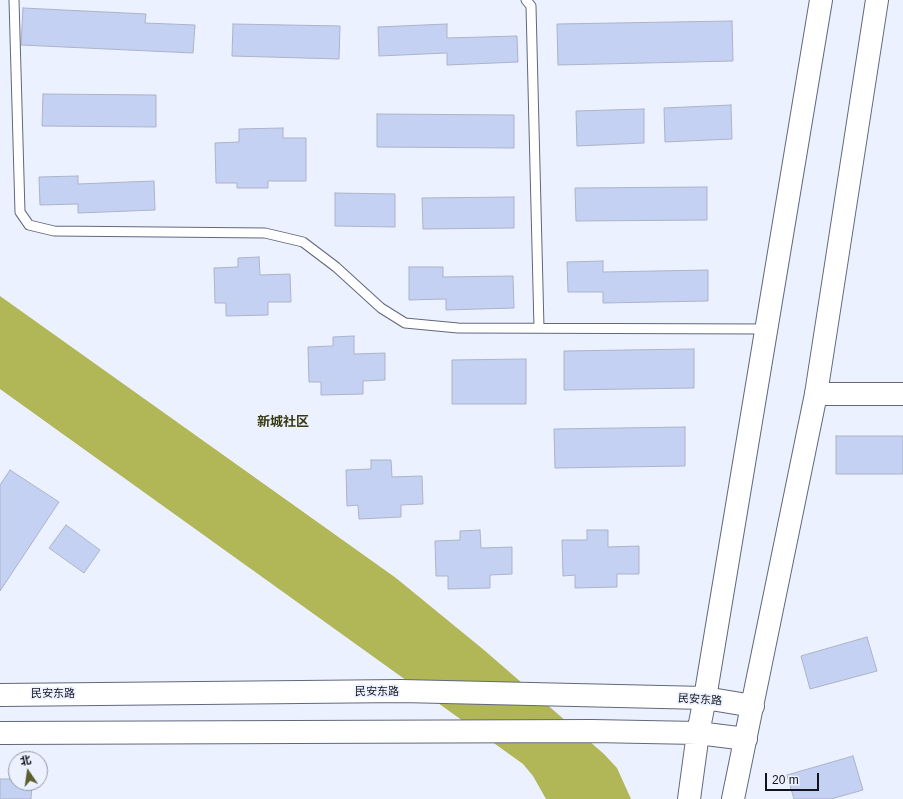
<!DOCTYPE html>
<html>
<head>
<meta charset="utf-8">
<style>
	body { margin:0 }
	#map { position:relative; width:903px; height:799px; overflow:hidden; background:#ecf1ff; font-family:Arial,"Noto Sans SC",sans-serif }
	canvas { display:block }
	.north { position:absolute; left:8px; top:751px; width:40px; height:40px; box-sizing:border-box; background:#ecf1ff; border:1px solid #9599a4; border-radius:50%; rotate:347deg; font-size:11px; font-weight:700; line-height:16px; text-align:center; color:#12141c }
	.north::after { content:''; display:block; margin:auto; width:14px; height:18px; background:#5b5e2b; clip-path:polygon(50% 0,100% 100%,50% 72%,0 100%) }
	.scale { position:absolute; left:765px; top:773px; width:54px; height:18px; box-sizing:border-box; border:2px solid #12141c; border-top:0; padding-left:5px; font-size:12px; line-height:14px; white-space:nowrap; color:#12141c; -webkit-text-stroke:3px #ecf1ff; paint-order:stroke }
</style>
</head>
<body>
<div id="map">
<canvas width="903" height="799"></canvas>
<div class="north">北</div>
<div class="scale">20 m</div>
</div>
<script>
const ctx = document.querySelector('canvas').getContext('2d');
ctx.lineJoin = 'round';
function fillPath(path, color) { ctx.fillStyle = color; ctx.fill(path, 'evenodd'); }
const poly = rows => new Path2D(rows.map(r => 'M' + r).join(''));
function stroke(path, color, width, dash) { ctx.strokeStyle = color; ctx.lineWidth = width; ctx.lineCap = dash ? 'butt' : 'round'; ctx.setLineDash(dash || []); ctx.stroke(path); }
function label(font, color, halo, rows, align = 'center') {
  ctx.font = font + ' Arial,"Noto Sans SC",sans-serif'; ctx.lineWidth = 3.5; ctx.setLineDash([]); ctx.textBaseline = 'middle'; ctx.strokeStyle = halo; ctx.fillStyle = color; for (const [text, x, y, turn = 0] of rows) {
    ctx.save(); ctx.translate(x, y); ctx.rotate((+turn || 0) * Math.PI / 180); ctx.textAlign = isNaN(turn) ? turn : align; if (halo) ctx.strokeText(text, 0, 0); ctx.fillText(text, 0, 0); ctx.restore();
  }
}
fillPath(poly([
	[0,296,396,578,484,650,604,754,617,768,631,799,546,799,533,776,523,764,0,389]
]), '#b1b657');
const building = poly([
	[23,8,146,14,145,23,195,25,193,53,21,45,23,8],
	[732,21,733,61,558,65,557,24,732,21],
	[233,24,340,26,339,59,232,56,233,24],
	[447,24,447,38,517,36,518,62,447,65,447,53,379,56,378,27,447,24],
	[43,94,156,95,156,127,42,126,43,94],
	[731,105,732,139,665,142,664,108,731,105],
	[644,109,644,143,577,146,576,111,644,109],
	[377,114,514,115,514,148,377,147,377,114],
	[283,128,283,138,306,138,306,181,268,181,268,188,237,188,237,183,216,183,215,143,239,142,239,129,283,128],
	[78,176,78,184,154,181,155,210,78,213,78,204,40,205,39,177,78,176],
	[707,187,707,220,576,221,575,188,707,187],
	[335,193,395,194,395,227,335,226,335,193],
	[514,197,514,228,423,229,422,198,514,197],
	[259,257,260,275,290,274,291,302,268,302,268,315,226,316,226,303,215,303,214,268,238,267,238,258,259,257],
	[603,261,603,272,708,270,708,301,603,303,603,292,568,292,567,262,603,261],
	[409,267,443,267,443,277,513,276,514,308,446,310,446,299,409,300,409,267],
	[354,336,354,354,385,353,385,380,363,381,363,394,321,395,321,382,309,382,308,347,333,346,333,337,354,336],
	[694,349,694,388,564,390,564,351,694,349],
	[526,359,526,404,452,404,452,360,526,359],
	[685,427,685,466,555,468,554,429,685,427],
	[836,436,903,436,903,474,836,474,836,436],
	[371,460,391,460,392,477,422,476,423,504,401,505,401,517,359,519,358,505,347,506,346,470,371,469,371,460],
	[10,470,59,502,0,591,0,485,10,470],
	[66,525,100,550,84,573,49,548,66,525],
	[480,530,481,548,512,547,512,574,490,575,490,588,448,589,448,576,436,576,435,541,460,540,460,531,480,530],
	[587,530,608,530,608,547,639,546,639,574,617,574,617,587,575,588,575,575,563,576,562,540,587,540,587,530],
	[867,637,877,671,810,689,801,656,867,637],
	[853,756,863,790,831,799,794,799,787,775,853,756],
	[0,779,16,779,16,783,32,783,31,799,0,799,0,779]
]);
fillPath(building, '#c5d1f2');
stroke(building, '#abb3c9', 1);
const service = poly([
	[14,0,20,212,29,225,54,231,265,233,303,242,336,267,381,308,405,323,458,328,766,329],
	[526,0,531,6,539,328]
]);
const tertiary = poly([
	[816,394,903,394]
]);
const secondary = poly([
	[0,695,401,691,705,698,753,706],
	[0,733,592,731,698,733,746,739],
	[689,799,698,733,705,698,821,0],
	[733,799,816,394,877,0]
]);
stroke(service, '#61687c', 11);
stroke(tertiary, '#61687c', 24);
stroke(secondary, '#61687c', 24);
stroke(service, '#fff', 9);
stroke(tertiary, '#fff', 22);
stroke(secondary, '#fff', 22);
label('11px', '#12141c', '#ecf1ff', [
	["民安东路",377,692],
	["民安东路",53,694],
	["民安东路",700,700,4]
]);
label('bold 13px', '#383a11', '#ecf1ff', [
	["新城社区",283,422]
]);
</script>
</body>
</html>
